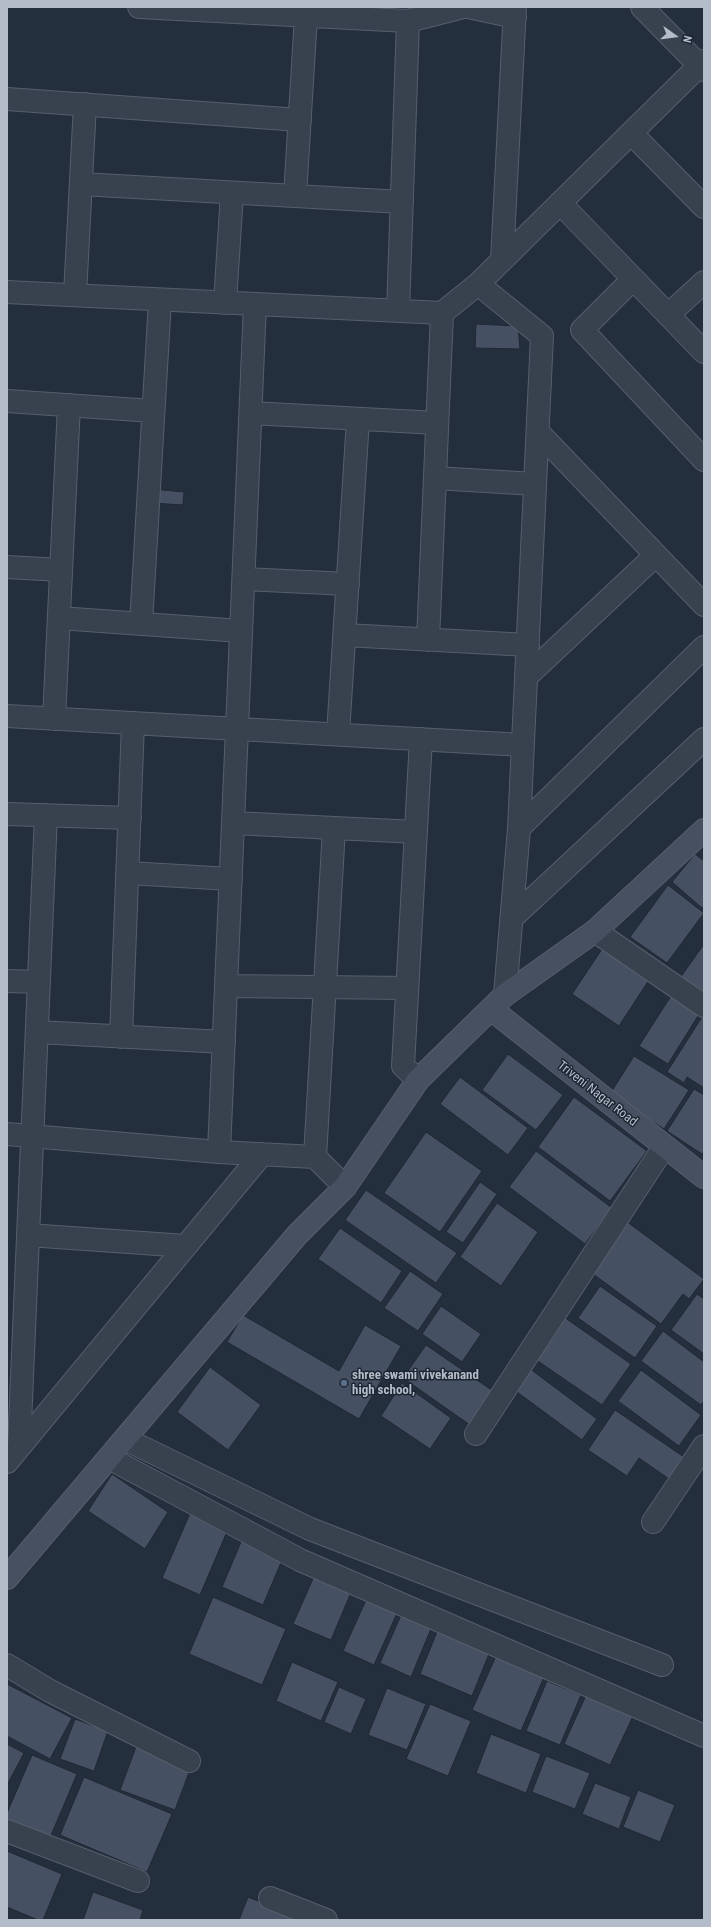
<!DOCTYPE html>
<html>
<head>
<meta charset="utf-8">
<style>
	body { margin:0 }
	#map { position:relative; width:711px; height:1927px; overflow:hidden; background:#242f3e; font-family:"Roboto Condensed",sans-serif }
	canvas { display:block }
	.frame { position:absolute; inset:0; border:8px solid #b4bcc9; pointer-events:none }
	.north { position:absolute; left:655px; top:16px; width:40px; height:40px; -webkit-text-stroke:3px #1d2633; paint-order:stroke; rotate:104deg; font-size:11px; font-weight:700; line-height:16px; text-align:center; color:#b4bcc9 }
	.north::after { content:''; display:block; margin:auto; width:14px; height:18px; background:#b4bcc9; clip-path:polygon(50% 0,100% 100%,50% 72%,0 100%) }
</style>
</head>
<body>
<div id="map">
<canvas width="711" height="1927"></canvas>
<div class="frame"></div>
<div class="north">N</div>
</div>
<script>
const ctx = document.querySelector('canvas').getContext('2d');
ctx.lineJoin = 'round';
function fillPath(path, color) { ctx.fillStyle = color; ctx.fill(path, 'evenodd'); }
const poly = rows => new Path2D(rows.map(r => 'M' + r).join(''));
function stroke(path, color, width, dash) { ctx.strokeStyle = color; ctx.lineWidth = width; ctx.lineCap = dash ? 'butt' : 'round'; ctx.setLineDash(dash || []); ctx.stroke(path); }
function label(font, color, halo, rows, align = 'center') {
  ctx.font = font + ' "Roboto Condensed",sans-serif'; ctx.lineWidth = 3; ctx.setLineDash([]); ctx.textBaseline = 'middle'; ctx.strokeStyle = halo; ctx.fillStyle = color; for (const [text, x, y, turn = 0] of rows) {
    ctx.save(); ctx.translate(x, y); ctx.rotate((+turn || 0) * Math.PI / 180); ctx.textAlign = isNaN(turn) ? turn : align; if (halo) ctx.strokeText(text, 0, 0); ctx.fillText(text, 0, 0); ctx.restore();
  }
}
const building = poly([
	[476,324,518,326,520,349,475,348,476,324],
	[152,489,184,492,183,505,152,503,152,489],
	[695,854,704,861,704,906,702,908,672,882,695,854],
	[668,885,704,913,667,963,630,937,668,885],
	[704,944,704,995,680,978,704,944],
	[602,949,649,980,619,1026,572,994,602,949],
	[671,996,701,1011,668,1064,639,1046,671,996],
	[702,1017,704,1018,704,1088,687,1077,684,1083,667,1072,702,1017],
	[508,1054,563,1095,536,1130,482,1090,508,1054],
	[634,1056,689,1090,664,1129,610,1094,634,1056],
	[460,1077,528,1128,508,1155,440,1104,460,1077],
	[694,1089,704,1095,704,1151,702,1154,667,1131,694,1089],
	[574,1097,647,1151,610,1201,538,1147,574,1097],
	[426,1132,482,1171,440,1232,384,1193,426,1132],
	[536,1151,612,1208,585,1244,509,1187,536,1151],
	[480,1182,497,1194,463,1243,446,1232,480,1182],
	[366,1190,457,1253,436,1283,345,1220,366,1190],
	[497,1203,538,1232,501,1286,460,1257,497,1203],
	[626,1221,704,1279,689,1299,683,1294,661,1324,589,1271,626,1221],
	[340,1228,402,1271,381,1303,318,1259,340,1228],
	[410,1271,443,1294,418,1331,384,1308,410,1271],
	[600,1286,657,1326,635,1358,578,1318,600,1286],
	[697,1294,704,1299,704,1354,671,1330,697,1294],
	[441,1306,481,1334,462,1362,422,1334,441,1306],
	[243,1315,339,1371,365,1325,401,1346,359,1419,227,1342,243,1315],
	[561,1315,631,1364,602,1405,532,1357,561,1315],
	[663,1331,704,1362,704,1401,701,1405,641,1361,663,1331],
	[426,1345,493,1391,470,1425,403,1378,426,1345],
	[210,1367,261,1405,228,1450,177,1412,210,1367],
	[529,1368,597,1419,582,1440,513,1389,529,1368],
	[641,1370,701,1415,679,1446,618,1401,641,1370],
	[402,1383,451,1418,430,1449,381,1416,402,1383],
	[615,1410,684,1457,669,1479,639,1458,627,1476,588,1450,615,1410],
	[112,1474,168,1512,145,1549,88,1511,112,1474],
	[191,1511,229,1527,200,1595,162,1578,191,1511],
	[244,1535,285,1553,263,1605,222,1587,244,1535],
	[315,1574,352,1590,331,1640,293,1624,315,1574],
	[213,1597,286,1629,262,1685,189,1654,213,1597],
	[367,1598,398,1611,374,1665,343,1651,367,1598],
	[405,1606,435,1619,411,1677,380,1663,405,1606],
	[441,1622,493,1644,472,1696,420,1674,441,1622],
	[496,1656,544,1677,521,1731,472,1710,496,1656],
	[292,1662,338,1682,321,1721,276,1701,292,1662],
	[547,1681,581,1695,560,1745,526,1731,547,1681],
	[7,1684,72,1718,50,1759,7,1736,7,1684],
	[339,1687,366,1699,351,1734,324,1722,339,1687],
	[387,1688,426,1704,407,1750,368,1735,387,1688],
	[588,1691,635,1712,610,1765,564,1744,588,1691],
	[430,1704,471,1721,448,1776,406,1759,430,1704],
	[75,1719,108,1731,94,1771,60,1759,75,1719],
	[491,1734,541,1754,526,1793,476,1773,491,1734],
	[7,1744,24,1753,7,1785,7,1744],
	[136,1747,191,1767,175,1810,120,1790,136,1747],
	[32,1755,77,1774,49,1840,7,1822,7,1813,32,1755],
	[546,1756,590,1773,575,1809,532,1792,546,1756],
	[84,1777,172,1814,147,1872,60,1835,84,1777],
	[595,1783,631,1797,619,1829,582,1814,595,1783],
	[638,1790,675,1805,660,1842,623,1827,638,1790],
	[7,1851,62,1874,43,1920,38,1920,7,1907,7,1851],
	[93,1892,143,1910,140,1920,83,1920,93,1892],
	[248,1897,306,1920,239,1920,248,1897]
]);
fillPath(building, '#455162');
stroke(building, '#1f2835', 1);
const street = poly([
	[139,7,408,21,463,7],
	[468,7,515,17],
	[642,7,704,70],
	[7,99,300,120],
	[631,133,704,207],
	[81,184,402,202],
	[295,196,306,16],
	[560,203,704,352],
	[502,260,515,7],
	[633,279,582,330,704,460],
	[478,284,542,336,519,828,505,995],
	[7,292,442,313,478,284,704,61],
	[75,295,85,104],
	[225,303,232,193],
	[398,311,408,21],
	[668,315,704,282],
	[7,401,153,411],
	[251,413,437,423],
	[538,432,704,605],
	[435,478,535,484],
	[7,567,61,570],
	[244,579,348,584],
	[59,618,241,631],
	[141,624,160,300],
	[345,635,528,645],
	[428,640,442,313],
	[526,677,656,555],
	[7,716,523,745],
	[54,719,69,405],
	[338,734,358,419],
	[7,814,130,818],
	[233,823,416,832],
	[519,828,704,647],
	[128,873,231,879],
	[512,918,704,739],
	[595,931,704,1006],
	[7,981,39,982],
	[226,986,407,988],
	[37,1032,224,1042],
	[121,1037,133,723],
	[418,1080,403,1066,421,739],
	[7,1134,219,1152,315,1157,345,1187],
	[219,1152,255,304],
	[315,1157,334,828],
	[28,1235,186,1246],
	[476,1434,664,1147],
	[125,1439,310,1529,662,1665],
	[19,1447,46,815],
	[109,1458,300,1560,704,1736],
	[7,1462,262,1154],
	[653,1522,704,1446],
	[7,1665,50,1691,189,1761],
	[7,1831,138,1881],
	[270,1898,326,1920]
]);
const secondary = poly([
	[491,1009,704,1177],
	[7,1578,297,1235,345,1187,418,1080,505,995,595,931,704,830]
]);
stroke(street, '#565f6c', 24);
stroke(secondary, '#565f6c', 24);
stroke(street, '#38414e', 22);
stroke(secondary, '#465061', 22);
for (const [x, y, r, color] of [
	[344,1383,4,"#5c6f8a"]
]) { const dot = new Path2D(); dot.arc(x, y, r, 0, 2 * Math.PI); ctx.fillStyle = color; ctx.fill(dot); stroke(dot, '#1d2633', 1.5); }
label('13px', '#b4bcc9', '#1d2633', [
	["Triveni Nagar Road",597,1094,38]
]);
label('bold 13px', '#b4bcc9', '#1d2633', [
	["shree swami vivekanand",352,1376],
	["high school,",352,1391]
], 'left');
</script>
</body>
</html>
